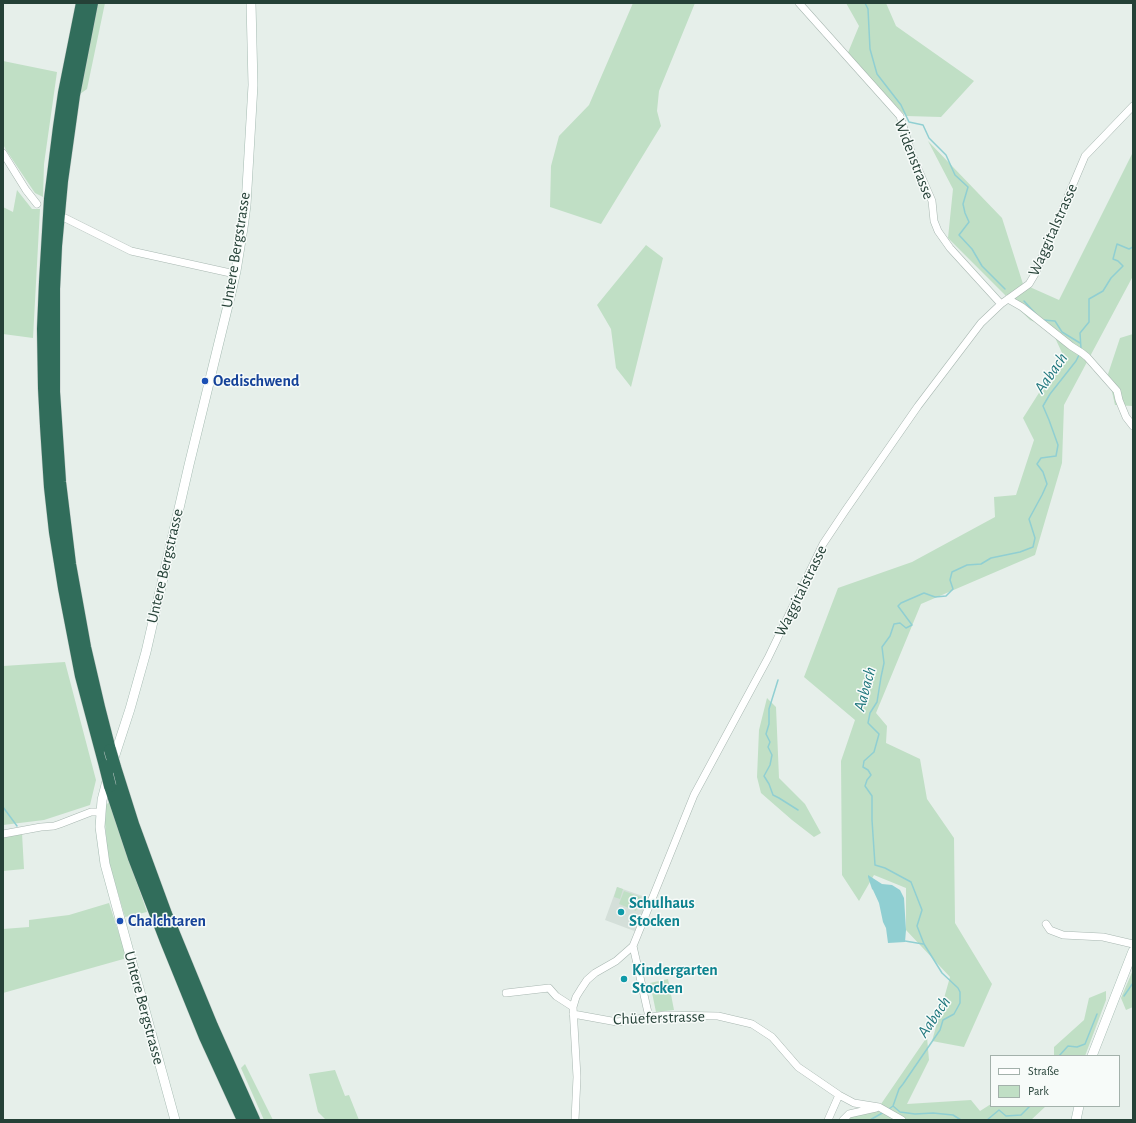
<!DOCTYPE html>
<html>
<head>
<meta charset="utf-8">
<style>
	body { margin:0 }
	#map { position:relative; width:1136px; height:1123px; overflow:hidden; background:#e6efea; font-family:"Alegreya Sans",sans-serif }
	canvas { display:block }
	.frame { position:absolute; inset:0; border:4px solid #254137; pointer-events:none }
	.legend { position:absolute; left:990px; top:1055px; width:130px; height:52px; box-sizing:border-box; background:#f7fbf9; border:1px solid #a3b1ab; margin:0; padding:5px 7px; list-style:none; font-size:12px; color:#254137 }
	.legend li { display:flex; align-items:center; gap:8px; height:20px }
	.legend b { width:20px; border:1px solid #a3b1ab }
</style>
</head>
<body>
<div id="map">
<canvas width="1136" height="1123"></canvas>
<div class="frame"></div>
<ul class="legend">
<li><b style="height:5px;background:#fff"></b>Straße</li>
<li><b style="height:11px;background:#c0dfc5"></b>Park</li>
</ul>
</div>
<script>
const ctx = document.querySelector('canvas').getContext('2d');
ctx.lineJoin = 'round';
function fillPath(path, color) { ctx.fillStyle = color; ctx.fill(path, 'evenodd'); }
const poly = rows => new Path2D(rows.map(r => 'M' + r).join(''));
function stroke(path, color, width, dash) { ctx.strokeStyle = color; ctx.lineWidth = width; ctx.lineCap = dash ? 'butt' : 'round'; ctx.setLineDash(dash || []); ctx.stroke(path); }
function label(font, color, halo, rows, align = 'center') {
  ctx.font = font + ' "Alegreya Sans",sans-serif'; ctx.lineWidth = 3; ctx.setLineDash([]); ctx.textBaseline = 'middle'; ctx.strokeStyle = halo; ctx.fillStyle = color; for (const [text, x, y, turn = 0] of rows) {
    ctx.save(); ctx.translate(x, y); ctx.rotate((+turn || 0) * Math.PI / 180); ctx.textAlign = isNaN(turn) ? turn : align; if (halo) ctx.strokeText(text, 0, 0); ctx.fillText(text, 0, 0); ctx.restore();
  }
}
fillPath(poly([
	[617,887,651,899,637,932,605,920]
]), '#d4dfd9');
fillPath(poly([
	[98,3,105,3,87,89,80,94,94,19],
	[633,3,695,3,659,91,657,111,661,126,601,224,550,207,551,166,559,136,589,105],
	[846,3,886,3,896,26,974,81,941,117,906,116,847,55,859,26],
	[3,61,57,72,44,164,43,197,35,193,6,150,3,144],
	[928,141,1002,218,1023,284,1059,300,1133,152,1133,276,1064,405,1062,463,1035,555,921,604,876,713,887,726,886,743,920,759,927,799,954,838,955,923,992,984,964,1047,932,1041,950,977,906,930,906,888,874,875,859,901,842,875,841,761,855,720,804,677,838,588,912,562,995,517,994,497,1016,495,1034,440,1023,418,1063,355,1051,329,1030,320,948,238,953,189],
	[17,190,32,209,40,209,33,338,3,334,3,207,13,212],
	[646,245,663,258,631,387,616,368,611,329,597,305],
	[1133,334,1133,396,1132,406,1115,405,1108,374,1120,338],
	[65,662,96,780,90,805,44,820,3,825,3,666],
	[767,698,776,707,779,778,805,804,821,833,814,837,792,820,761,793,757,777,759,730],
	[109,802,147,912,125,917,110,866,107,846,105,823,106,805],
	[22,833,24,869,3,871,3,836],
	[617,887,623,889,620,899,614,897],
	[624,891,641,897,636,911,619,904],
	[109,903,127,958,3,993,3,929,29,927,29,920,69,915],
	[1133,970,1133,1007,1126,1010,1121,998],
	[668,979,674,1010,656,1012,650,983],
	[1106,991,1106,1000,1085,1056,1054,1056,1054,1047,1084,1020,1089,998],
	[927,1037,929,1060,907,1104,971,1100,980,1111,991,1104,991,1106,1046,1106,1031,1120,850,1120,849,1114,879,1107],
	[245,1064,273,1120,264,1120,241,1068],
	[335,1070,345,1096,349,1095,359,1120,326,1120,318,1112,309,1074]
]), '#c0dfc5');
fillPath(poly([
	[868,875,882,884,892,885,900,890,904,898,906,930,905,942,888,943,886,928,883,922,879,903,873,890,872,889,868,877]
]), '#90cfd2');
stroke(poly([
	[865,3,868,9,870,49,877,74,901,105,909,122,923,125,929,138,946,155,955,175,968,187,963,204,965,213,969,222,959,235,972,249,982,266,1005,289],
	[1024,301,1036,314],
	[1043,320,1055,321,1062,332,1080,343],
	[1081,349,1080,333,1089,322,1089,299,1103,291,1111,278,1123,266,1118,261,1113,259,1117,244,1129,249,1133,247],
	[778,680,769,709,769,724,766,734,770,742,768,747,772,755,770,765,764,776,769,784,773,795,779,798,798,810],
	[3,807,17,826],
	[905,941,923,944],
	[1124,996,1133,983],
	[1059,1056,1068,1046,1077,1047,1085,1044,1097,1014],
	[893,1106,900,1112,915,1114,933,1113,953,1115,961,1120],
	[889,1109,893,1106,899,1089,903,1084,940,1030,943,1020,954,1014,960,1003,960,992,958,988,942,973,924,944,917,926,922,910,911,882,885,868,875,865,872,820,872,796,865,786,867,780,871,775,868,770,863,767,864,761,874,752,879,734,868,723,870,713,877,702,881,677,884,663,882,647,890,636,894,624,900,623,906,628,912,625,898,606,901,603,924,593,935,597,946,596,953,589,950,580,952,572,967,565,981,564,991,558,1020,552,1033,547,1035,538,1029,519,1042,495,1047,484,1043,472,1037,464,1041,458,1056,456,1058,445,1049,420,1043,406,1050,394,1076,361,1079,355],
	[870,1120,884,1112],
	[987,1120,999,1110,1006,1116,1021,1115,1030,1106]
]), '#90cfd2', 1.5);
const minor = poly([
	[799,3,900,116,912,155,932,201,934,221,938,231,950,248,1001,304],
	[3,153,26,190,37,204],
	[65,218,131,251,235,274],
	[1008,299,1022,307,1071,346,1082,353,1087,357,1117,391,1119,400,1126,417,1133,426],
	[3,834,41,827,54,826,60,824,91,812,100,812],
	[1046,924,1050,930,1063,935,1103,937,1133,944],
	[633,946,649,1017],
	[506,993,549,988,556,996,573,1007],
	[573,1014,617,1022,665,1015,718,1016,752,1024,772,1037,798,1067,839,1095,854,1103,879,1107,902,1120],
	[575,1120,577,1077,573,1007,576,997,581,989,587,980,595,973,616,961,633,946,694,795,768,658,823,544,845,511,918,406,981,323,1001,304,1029,284,1035,274,1085,156,1133,106],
	[828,1120,839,1095],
	[843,1120,849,1114,876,1108]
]);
const secondary = poly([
	[113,761,130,709,146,652,189,465,232,289,236,271,243,228,246,205,253,85,251,3],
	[108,777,102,800,100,827,105,864,175,1120],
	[1092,1056,1133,951],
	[1076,1120,1079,1106]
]);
const motorway = poly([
	[82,3,64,93,59,127,50,199,45,282,43,329,44,388,46,426,50,487,55,532,64,588,81,676,105,766],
	[92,3,74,95,62,181,56,246,54,289,54,392,60,482,70,564,85,647,99,707,110,750],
	[115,767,133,824,166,914,212,1026,254,1120],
	[110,786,134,858,166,941,205,1037,243,1120]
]);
stroke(minor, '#a8b7b1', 8);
stroke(secondary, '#a4bab1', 10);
stroke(motorway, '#c2cac7', 13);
stroke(minor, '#fff', 7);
stroke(secondary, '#fff', 9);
stroke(motorway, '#316d5b', 12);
const motorwayBridge = poly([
	[110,750,115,767],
	[105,766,110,786]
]);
stroke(motorwayBridge, '#c2cac7', 13, []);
stroke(motorwayBridge, '#316d5b', 12);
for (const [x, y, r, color] of [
	[205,381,4,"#1a4fb4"],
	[621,912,4,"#0f9aa8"],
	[120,921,4,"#1a4fb4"],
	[624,979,4,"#0f9aa8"]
]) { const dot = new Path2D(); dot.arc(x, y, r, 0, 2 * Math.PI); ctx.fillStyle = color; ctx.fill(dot); stroke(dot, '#f7fbf9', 1.5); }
label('16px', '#254137', '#f7fbf9', [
	["Widenstrasse",914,159,69],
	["Waggitalstrasse",1053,230,-66],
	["Untere Bergstrasse",236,250,-81],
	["Untere Bergstrasse",165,566,-77],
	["Waggitalstrasse",801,591,-64],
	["Untere Bergstrasse",144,1008,75],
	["Chüeferstrasse",659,1018,-2]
]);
label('bold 16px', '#164399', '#f7fbf9', [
	["Oedischwend",213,381],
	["Chalchtaren",128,921]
], 'left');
label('bold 16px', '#0d838f', '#f7fbf9', [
	["Schulhaus",629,903],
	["Stocken",629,921],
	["Kindergarten",632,970],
	["Stocken",632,988]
], 'left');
label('italic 17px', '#1f777d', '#f7fbf9', [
	["Aabach",1051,373,-55],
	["Aabach",865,689,-75],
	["Aabach",934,1017,-56]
]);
</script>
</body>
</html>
